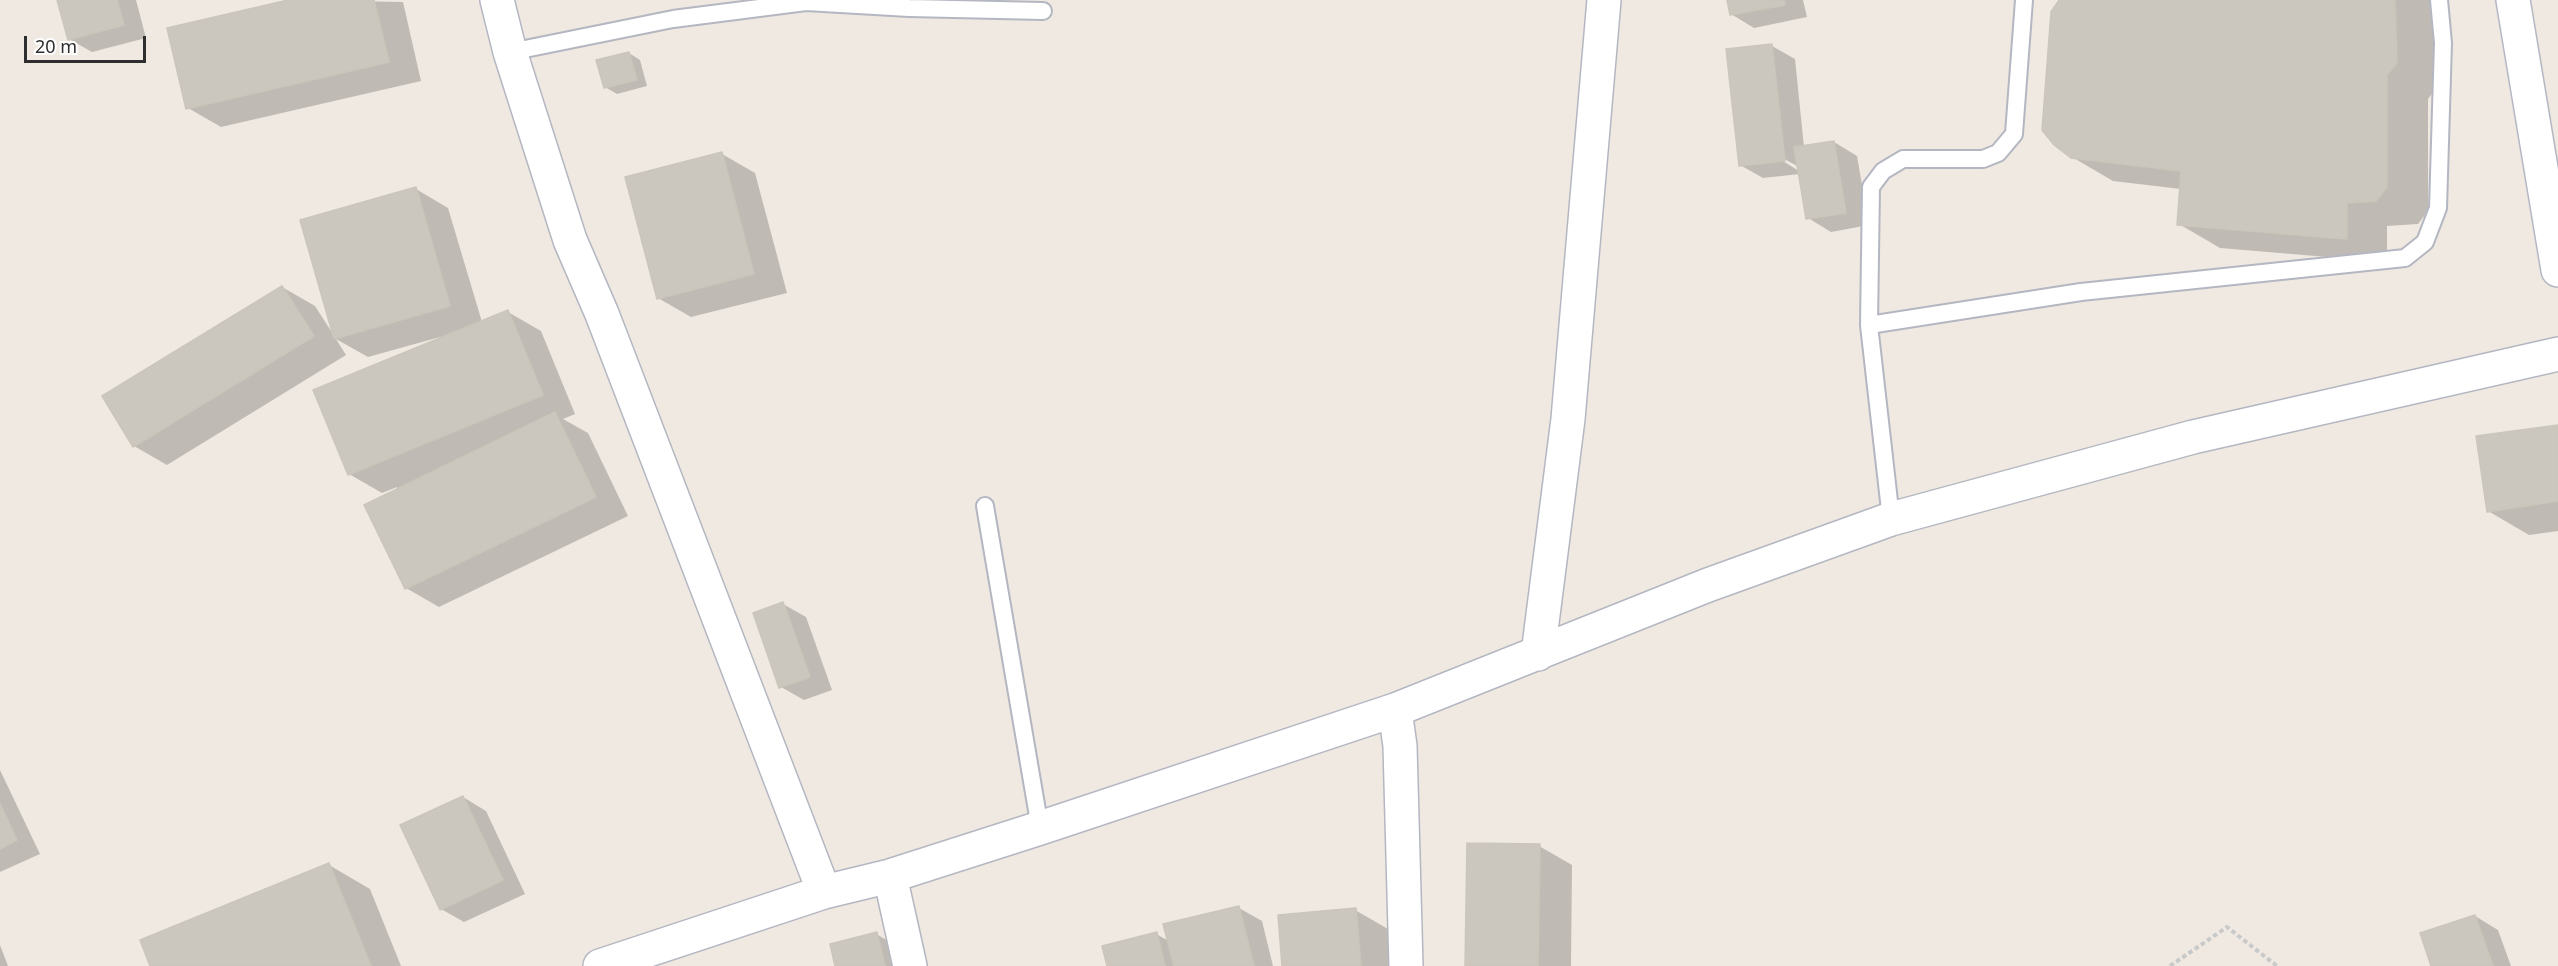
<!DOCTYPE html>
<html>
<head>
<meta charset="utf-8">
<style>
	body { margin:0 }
	#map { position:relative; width:2558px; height:966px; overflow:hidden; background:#efe9e1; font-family:"Noto Sans",sans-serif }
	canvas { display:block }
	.scale { position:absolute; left:24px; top:36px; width:122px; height:27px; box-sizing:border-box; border:3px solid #2e2e2e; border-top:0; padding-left:8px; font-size:18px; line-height:21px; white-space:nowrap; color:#2e2e2e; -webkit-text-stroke:4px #fff; paint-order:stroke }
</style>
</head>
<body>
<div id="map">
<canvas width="2558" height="966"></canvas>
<div class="scale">20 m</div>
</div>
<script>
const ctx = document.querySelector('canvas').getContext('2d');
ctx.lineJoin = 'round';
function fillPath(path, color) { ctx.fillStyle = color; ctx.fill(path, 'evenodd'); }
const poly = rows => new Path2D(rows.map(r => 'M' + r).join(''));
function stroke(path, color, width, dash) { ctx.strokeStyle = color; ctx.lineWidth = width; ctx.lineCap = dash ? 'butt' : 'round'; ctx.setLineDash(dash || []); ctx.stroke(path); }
fillPath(poly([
	[58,0,136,0,146,38,92,52,69,39],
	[294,0,403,2,421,81,221,127,188,108],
	[1729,0,1803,0,1807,17,1754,28,1731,14],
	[2061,0,2435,0,2437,87,2428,99,2428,211,2418,224,2387,226,2387,262,2220,248,2179,224,2181,189,2113,181,2072,157],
	[1772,46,1795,59,1804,147,1834,142,1857,156,1869,225,1831,232,1808,218,1800,174,1763,178,1740,165],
	[1779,156,1799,167,1799,171,1778,158],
	[629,53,640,60,647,86,617,94,605,87],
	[722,154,755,173,787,293,691,317,658,298],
	[416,189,448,208,482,322,508,312,541,331,575,414,563,419,588,433,628,516,439,607,406,588,397,487,382,493,349,474,440,337,368,357,336,339,346,355,167,465,134,446,282,287,315,306,333,334],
	[2558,427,2558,531,2529,535,2488,511],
	[783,604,806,617,832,690,804,700,781,687],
	[0,770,40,854,0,872],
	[463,797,486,811,525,894,464,922,441,909],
	[1539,846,1572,865,1571,966,1467,966],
	[329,865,370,889,401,966,152,966],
	[1239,908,1262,921,1273,966,1108,966,1156,934,1169,941],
	[1355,910,1388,929,1392,966,1284,966],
	[2475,916,2498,930,2511,966,2433,966],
	[876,934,899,947,904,966,837,966],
	[0,945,8,966,0,966]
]), '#0003');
const building = poly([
	[57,0,117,0,124,25,68,40,57,0],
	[288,0,374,0,389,62,186,109,167,28,288,0],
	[1727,0,1784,0,1785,5,1730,15,1727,0],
	[2059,0,2395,0,2397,63,2387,75,2387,187,2376,201,2347,203,2347,239,2177,225,2181,171,2071,158,2054,145,2042,130,2051,12,2059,0],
	[1772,44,1785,161,1739,166,1726,49,1772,44],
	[629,52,637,80,604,88,596,60,629,52],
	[1834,141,1846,213,1806,219,1794,147,1834,141],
	[722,152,754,274,657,299,625,177,722,152],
	[416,187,450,306,334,339,300,220,416,187],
	[282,286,314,336,133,447,102,396,282,286],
	[508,310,543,395,348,475,313,390,508,310],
	[555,412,596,497,405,589,364,505,555,412],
	[2558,425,2558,501,2487,512,2476,436,2558,425],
	[783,602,810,677,779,688,753,613,783,602],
	[463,796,503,880,440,910,400,825,463,796],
	[0,804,17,840,0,849,0,804],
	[1467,843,1540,844,1538,966,1465,966,1467,843],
	[329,863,371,966,150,966,140,940,329,863],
	[1239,906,1254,966,1174,966,1163,924,1239,906],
	[1356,908,1361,966,1282,966,1278,915,1356,908],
	[2475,915,2493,966,2431,966,2420,933,2475,915],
	[877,932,885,966,835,966,830,944,877,932],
	[1157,932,1165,966,1107,966,1102,946,1157,932]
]);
fillPath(building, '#cbc7bf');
stroke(building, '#cbc5ba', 1.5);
const service = poly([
	[510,52,673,19,806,2,909,8,1043,11],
	[1869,325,2081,292,2405,258,2425,242,2438,208,2443,43,2439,0],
	[985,506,1040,828],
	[1891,519,1869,325,1871,187,1883,171,1903,159,1983,159,1998,153,2014,134,2024,0]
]);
const minor = poly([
	[497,0,510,52,570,240,602,314,824,892],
	[2513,0,2558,270],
	[1538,654,1568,419,1604,0],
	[1395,710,1400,746,1406,966],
	[890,876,910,966],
	[600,966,824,892,890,876,1040,828,1395,710,1708,585,1891,519,2193,437,2558,354]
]);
stroke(service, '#b4b7c1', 20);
stroke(minor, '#b4b7c1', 36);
stroke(poly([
	[2170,966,2227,927,2277,966]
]), '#c9c9c9', 4, [4.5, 3]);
stroke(service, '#fff', 16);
stroke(minor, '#fff', 33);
</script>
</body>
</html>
